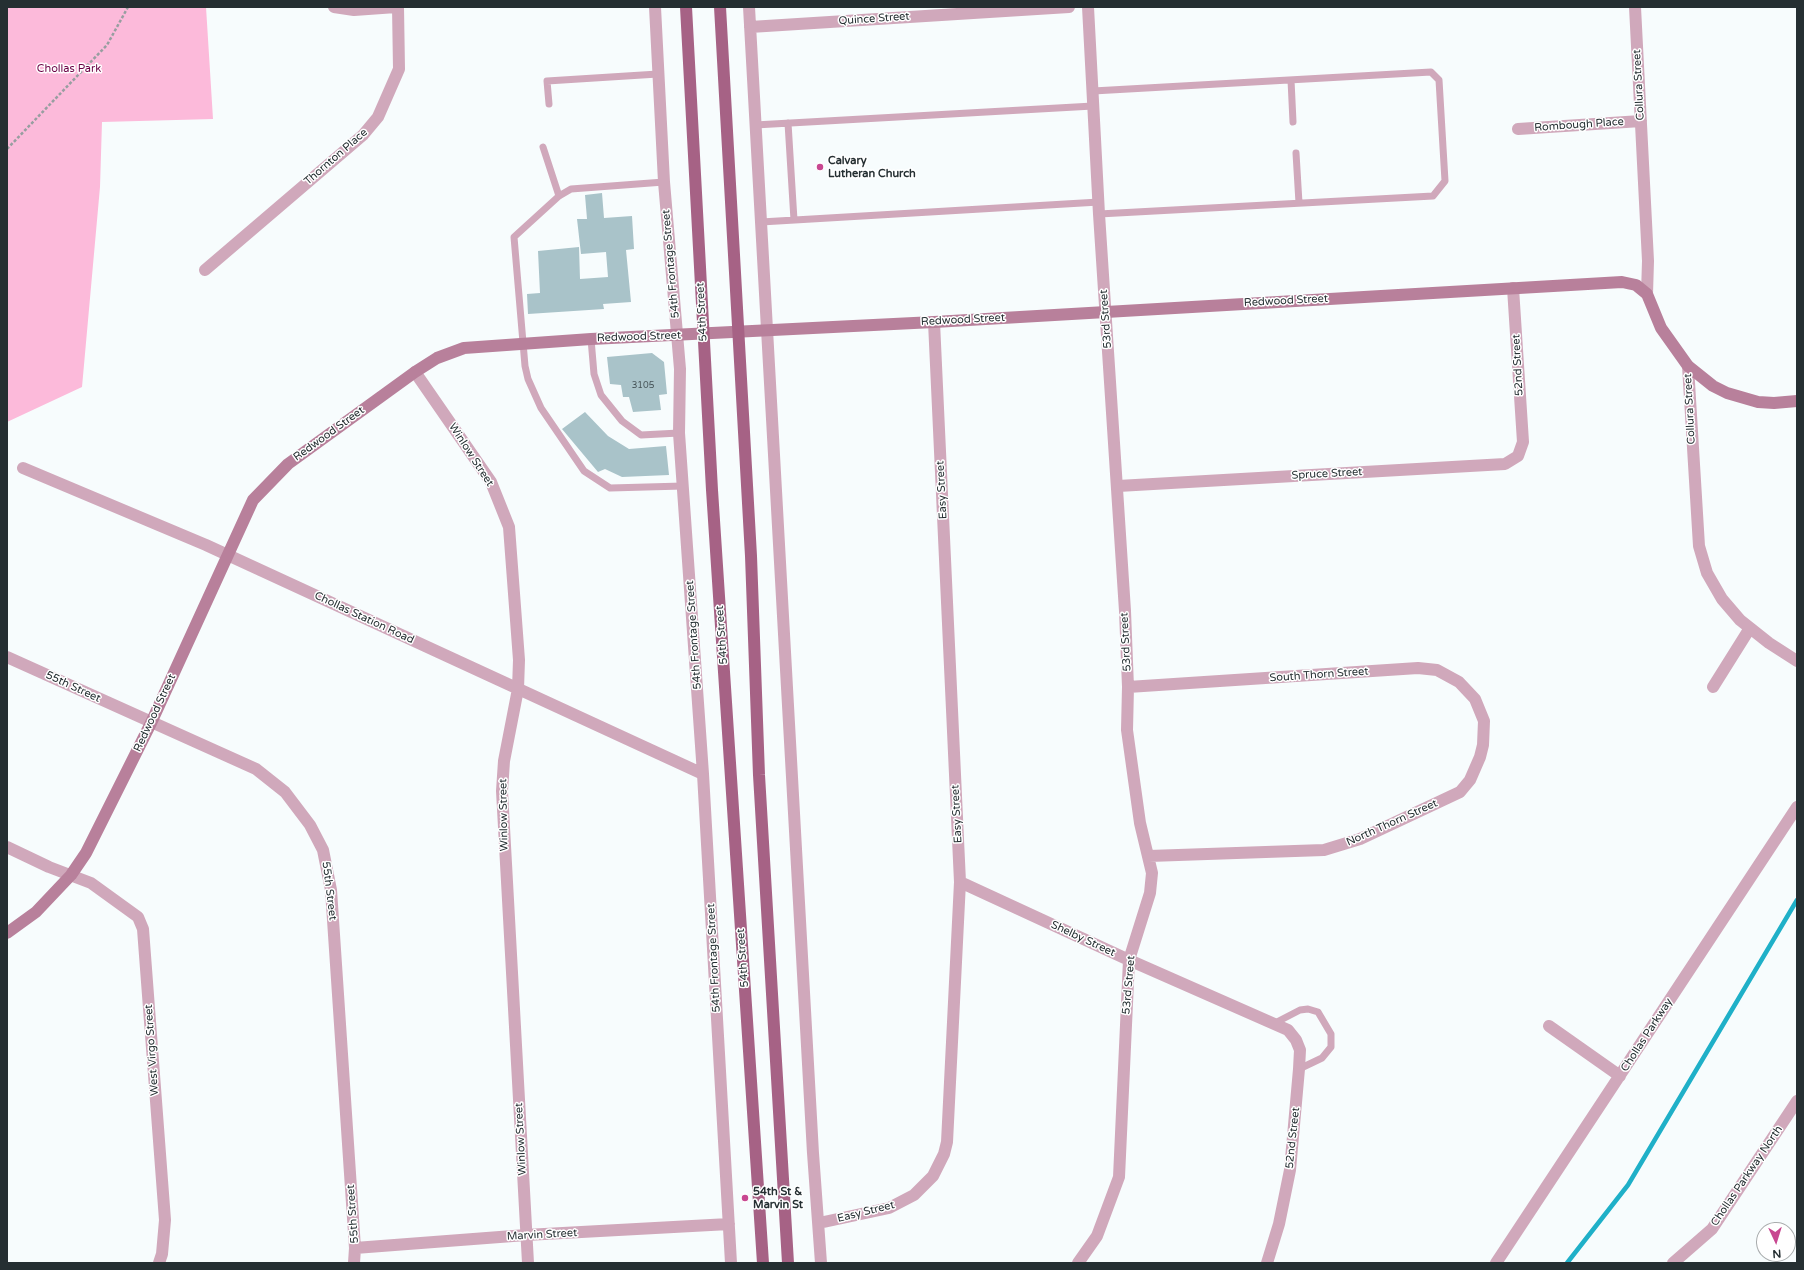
<!DOCTYPE html>
<html>
<head>
<meta charset="utf-8">
<style>
	body { margin:0 }
	#map { position:relative; width:1804px; height:1270px; overflow:hidden; background:#f7fcfd; font-family:"Varela Round",sans-serif }
	canvas { display:block }
	.frame { position:absolute; inset:0; border:8px solid #252f32; pointer-events:none }
	.north { position:absolute; left:1756px; top:1222px; width:40px; height:40px; box-sizing:border-box; background:#fff; border:1px solid #a8acad; border-radius:50%; rotate:176deg; font-size:11px; font-weight:700; line-height:16px; text-align:center; color:#252f32 }
	.north::after { content:''; display:block; margin:auto; width:14px; height:18px; background:#c84791; clip-path:polygon(50% 0,100% 100%,50% 72%,0 100%) }
</style>
</head>
<body>
<div id="map">
<canvas width="1804" height="1270"></canvas>
<div class="frame"></div>
<div class="north">N</div>
</div>
<script>
const ctx = document.querySelector('canvas').getContext('2d');
ctx.lineJoin = 'round';
function fillPath(path, color) { ctx.fillStyle = color; ctx.fill(path, 'evenodd'); }
const poly = rows => new Path2D(rows.map(r => 'M' + r).join(''));
function stroke(path, color, width, dash) { ctx.strokeStyle = color; ctx.lineWidth = width; ctx.lineCap = dash ? 'butt' : 'round'; ctx.setLineDash(dash || []); ctx.stroke(path); }
function label(font, color, halo, rows, align = 'center') {
  ctx.font = font + ' "Varela Round",sans-serif'; ctx.lineWidth = 3; ctx.setLineDash([]); ctx.textBaseline = 'middle'; ctx.strokeStyle = halo; ctx.fillStyle = color; for (const [text, x, y, turn = 0] of rows) {
    ctx.save(); ctx.translate(x, y); ctx.rotate((+turn || 0) * Math.PI / 180); ctx.textAlign = isNaN(turn) ? turn : align; if (halo) ctx.strokeText(text, 0, 0); ctx.fillText(text, 0, 0); ctx.restore();
  }
}
fillPath(poly([
	[7,7,206,7,213,119,102,122,100,187,82,387,7,422]
]), '#fcbada');
stroke(poly([
	[1567,1263,1628,1185,1797,900]
]), '#1fb0c8', 4.5);
fillPath(poly([
	[602,193,604,218,632,216,634,249,626,250,631,302,603,304,604,309,528,314,527,294,540,293,538,251,579,247,580,279,608,277,606,252,581,254,577,219,587,219,585,195],
	[652,353,664,362,667,394,659,395,661,410,633,412,629,397,623,397,621,385,610,384,607,357],
	[585,412,608,436,629,449,666,446,669,475,622,477,605,469,598,472,562,429]
]), '#a9c3c9');
stroke(poly([
	[7,149,107,45,128,7]
]), '#979ea0', 2.5, [3, 2]);
stroke(poly([
	[1291,80,1293,122],
	[1093,91,1431,72,1439,80,1445,181,1433,196,1099,214],
	[549,104,547,81,658,74],
	[788,123,794,220],
	[755,125,1093,106],
	[543,147,559,196],
	[1296,153,1299,203],
	[664,182,571,189,559,196,514,237,525,366,528,379,541,408,584,471,610,488,683,486],
	[761,222,1099,202],
	[591,339,594,374,601,395,622,421,641,435,679,433],
	[1273,1024,1300,1010,1308,1009,1318,1012,1331,1034,1331,1047,1322,1058,1299,1069]
]), '#d0a8bb', 7);
stroke(poly([
	[334,7,354,10,396,7],
	[655,7,664,182,680,369,679,433,703,774,731,1263],
	[749,7,813,1153,821,1263],
	[1635,7,1648,261,1647,294],
	[750,27,1069,7],
	[1518,129,1641,121],
	[205,270,363,135,378,117,399,69,398,7],
	[1688,366,1699,546,1707,573,1722,599,1740,620,1769,643,1797,661],
	[415,372,491,482,509,527,519,660,518,689,504,761,502,791,528,1263],
	[23,468,206,545,703,774],
	[1118,486,1505,464,1518,456,1523,442,1513,288],
	[7,657,256,769,285,792,310,825,323,850,331,890,355,1248,354,1263],
	[1128,687,1418,668,1437,670,1459,682,1475,699,1484,721,1483,745,1480,757,1470,780,1460,792,1360,839,1324,850,1149,856],
	[1713,687,1750,628],
	[7,847,49,867,91,883,138,917,143,929,165,1220,162,1254,159,1263],
	[960,882,1129,960,1288,1030,1296,1040,1300,1050,1299,1069,1290,1170,1279,1224,1267,1263],
	[1549,1026,1620,1076],
	[819,1223,889,1208,914,1195,933,1176,944,1154,947,1142,960,882,934,322],
	[355,1248,526,1235,729,1224],
	[1078,1263,1097,1236,1119,1177,1129,960,1150,893,1152,873,1140,823,1127,730,1128,687,1125,611,1099,214,1088,7],
	[1496,1263,1797,807],
	[1673,1263,1712,1229,1797,1101]
]), '#d0a8bb', 12);
stroke(poly([
	[7,933,36,912,71,875,86,853,151,723,253,500,288,464,415,372,437,358,464,348,591,339,934,322,1622,282,1636,285,1647,294,1661,328,1688,366,1713,386,1727,393,1758,402,1774,403,1797,401]
]), '#b8809b', 12);
stroke(poly([
	[686,7,712,490,763,1263],
	[720,7,751,556,759,775,788,1263]
]), '#a66285', 12);
for (const [x, y, r, color] of [
	[820,167,4,"#c84791"],
	[745,1198,4,"#c84791"]
]) { const dot = new Path2D(); dot.arc(x, y, r, 0, 2 * Math.PI); ctx.fillStyle = color; ctx.fill(dot); stroke(dot, '#fff', 1.5); }
label('9px', '#465458', null, [
	["3105",643,386]
]);
label('11px', '#252f32', '#fff', [
	["Quince Street",874,19,-4],
	["Collura Street",1639,85,-93],
	["Rombough Place",1579,125,-4],
	["Thornton Place",336,157,-41],
	["54th Frontage Street",671,264,-95],
	["Redwood Street",1286,301,-3],
	["54th Street",702,312,-93],
	["53rd Street",1106,319,-94],
	["Redwood Street",963,320,-3],
	["Redwood Street",639,337,-2],
	["52nd Street",1518,365,-93],
	["Collura Street",1690,409,-93],
	["Redwood Street",329,434,-36],
	["Winlow Street",471,455,57],
	["Spruce Street",1327,474,-3],
	["Easy Street",942,490,-93],
	["Chollas Station Road",364,618,25],
	["54th Frontage Street",694,635,-94],
	["54th Street",722,635,-94],
	["53rd Street",1126,642,-93],
	["South Thorn Street",1319,675,-4],
	["55th Street",73,687,25],
	["Redwood Street",155,713,-65],
	["Easy Street",957,814,-93],
	["Winlow Street",504,815,-91],
	["North Thorn Street",1392,823,-24],
	["55th Street",329,891,83],
	["Shelby Street",1083,939,25],
	["54th Frontage Street",714,958,-93],
	["54th Street",743,958,-94],
	["53rd Street",1129,985,-85],
	["Chollas Parkway",1647,1035,-57],
	["West Virgo Street",152,1050,-94],
	["52nd Street",1293,1138,-84],
	["Winlow Street",521,1139,-93],
	["Chollas Parkway North",1747,1176,-56],
	["Easy Street",866,1212,-14],
	["55th Street",353,1214,-94],
	["Marvin Street",542,1235,-3]
]);
label('11px', '#6a0045', '#fff', [
	["Chollas Park",69,69]
]);
label('bold 11px', '#252f32', '#fff', [
	["Calvary",828,161],
	["Lutheran Church",828,174],
	["54th St &",753,1192],
	["Marvin St",753,1205]
], 'left');
</script>
</body>
</html>
